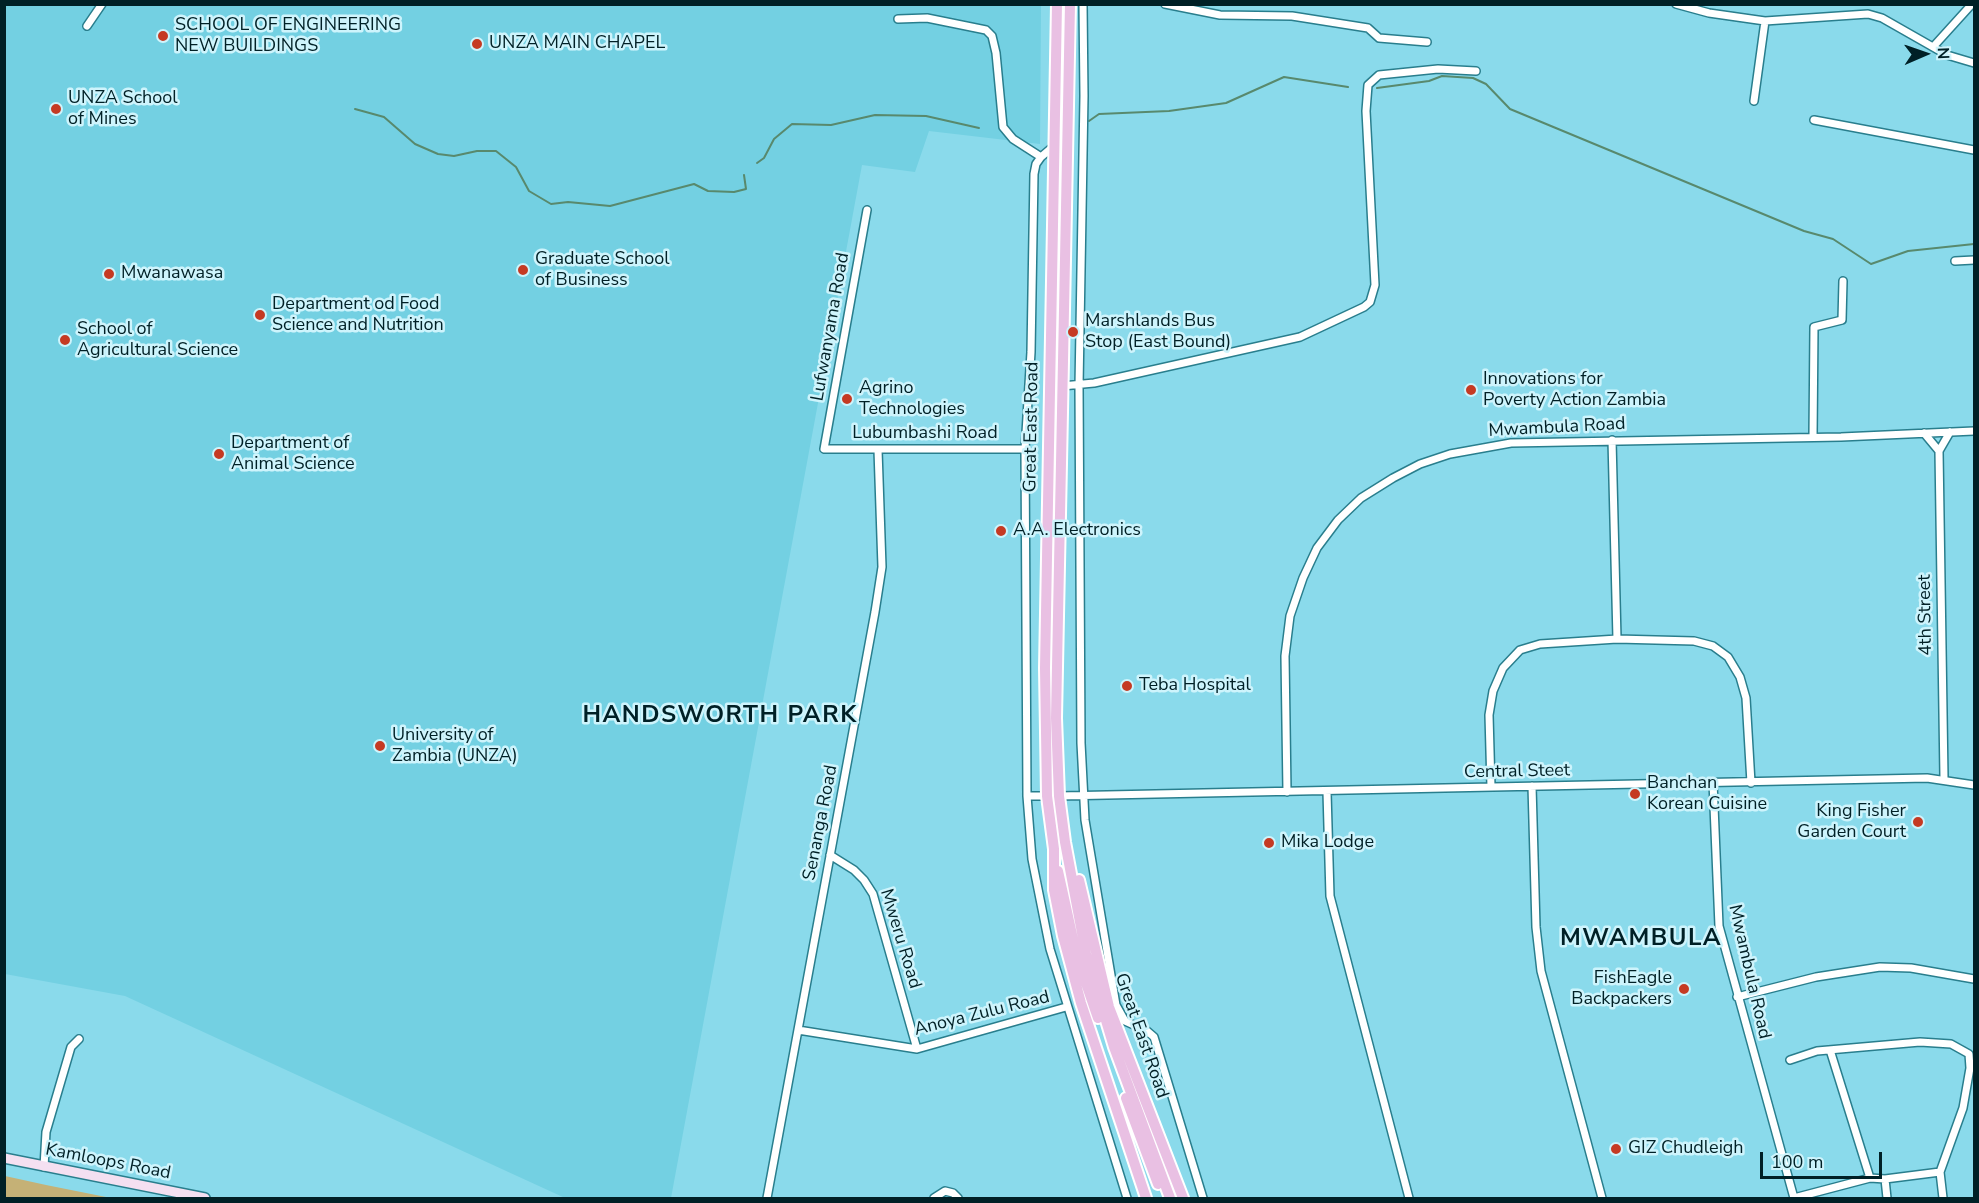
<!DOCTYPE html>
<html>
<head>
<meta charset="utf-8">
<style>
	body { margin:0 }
	#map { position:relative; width:1979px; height:1203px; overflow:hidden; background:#8adaeb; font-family:"Nunito Sans",sans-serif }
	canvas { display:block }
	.frame { position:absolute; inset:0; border:6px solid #002026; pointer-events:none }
	.north { position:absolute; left:1895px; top:24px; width:60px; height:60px; -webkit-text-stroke:4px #cef4fc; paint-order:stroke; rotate:88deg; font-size:16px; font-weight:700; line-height:24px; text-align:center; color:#002026 }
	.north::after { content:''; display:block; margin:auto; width:21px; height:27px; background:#002026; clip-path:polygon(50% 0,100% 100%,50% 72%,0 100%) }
	.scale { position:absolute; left:1760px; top:1152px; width:122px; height:27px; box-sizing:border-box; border:3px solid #002026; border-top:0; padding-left:8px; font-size:18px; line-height:21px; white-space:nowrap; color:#002026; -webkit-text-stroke:4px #cef4fc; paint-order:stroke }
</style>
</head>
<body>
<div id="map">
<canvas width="1979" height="1203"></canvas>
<div class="frame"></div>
<div class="north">N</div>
<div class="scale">100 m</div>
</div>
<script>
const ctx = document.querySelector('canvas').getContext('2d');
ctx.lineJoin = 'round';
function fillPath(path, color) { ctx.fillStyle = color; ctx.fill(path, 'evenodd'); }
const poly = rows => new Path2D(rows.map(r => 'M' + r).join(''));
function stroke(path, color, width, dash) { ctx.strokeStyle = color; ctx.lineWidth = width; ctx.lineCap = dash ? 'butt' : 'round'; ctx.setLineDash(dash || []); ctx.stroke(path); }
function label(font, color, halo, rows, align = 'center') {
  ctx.font = font + ' "Nunito Sans",sans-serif'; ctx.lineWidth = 5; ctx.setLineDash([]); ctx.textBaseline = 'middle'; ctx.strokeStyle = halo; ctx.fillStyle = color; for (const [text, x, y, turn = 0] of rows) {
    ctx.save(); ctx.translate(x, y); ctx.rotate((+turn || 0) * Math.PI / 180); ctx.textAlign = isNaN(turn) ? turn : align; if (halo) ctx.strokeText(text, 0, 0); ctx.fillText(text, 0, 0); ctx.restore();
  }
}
fillPath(poly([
	[5,5,1041,5,1040,144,929,131,915,172,862,165,671,1198,565,1198,125,996,5,974]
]), '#73d0e2');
fillPath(poly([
	[5,1176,46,1185,111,1198,5,1198]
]), '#c5b176');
stroke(poly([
	[1377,88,1429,81,1442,76,1473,78,1486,84,1510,109,1804,231,1833,239,1871,264,1908,251,1974,244],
	[355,109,384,117,415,144,438,154,454,156,477,151,496,151,516,167,529,191,551,204,568,202,610,206,694,184,708,191,734,192,746,189,744,175],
	[1089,121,1099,114,1169,111,1226,103,1284,77,1348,87],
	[757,163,764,158,774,139,792,124,831,125,875,115,926,116,979,128]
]), '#58896d', 2);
const minor = poly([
	[1083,4,1084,96,1079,386,1081,743,1085,820,1116,1005,1125,1021,1147,1031,1154,1037,1203,1198],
	[1165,4,1220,15,1292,16,1368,28,1379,38,1427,42],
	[1676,4,1709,13,1765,21,1868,14,1882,18,1947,55,1974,63],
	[898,19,927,18,986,30,992,36,996,53,1003,127,1013,139,1041,157],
	[87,26,102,4],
	[1933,47,1972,4],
	[1754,101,1765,21],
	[1814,120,1974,150],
	[1055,145,1041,157,1036,164,1034,174,1031,352,1025,449,1027,796,1032,859,1050,949,1127,1198],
	[867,210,824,449,1025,449],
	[1955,261,1974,260],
	[1062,386,1094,383,1300,337,1364,307,1370,302,1375,285,1366,111,1368,85,1379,75,1438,69,1476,71],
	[1924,433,1939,451],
	[1813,437,1814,327,1842,320,1843,281],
	[1612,440,1617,639],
	[1944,778,1939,451,1950,432],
	[1713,782,1719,926,1794,1198],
	[1532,786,1536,927,1541,971,1602,1198],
	[1491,787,1489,715,1493,691,1503,668,1520,650,1540,644,1617,639,1694,641,1713,646,1728,657,1740,677,1746,698,1751,783],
	[1287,792,1285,656,1290,616,1303,578,1317,548,1338,520,1361,498,1393,478,1420,464,1450,454,1511,443,1841,437,1974,431],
	[1327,792,1330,896,1409,1198],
	[1027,796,1047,796],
	[1059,796,1927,778,1974,785],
	[830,855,854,870,864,880,873,894,917,1049],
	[1737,997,1816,977,1880,967,1911,968,1974,979],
	[798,1030,917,1049,1066,1007],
	[1830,1050,1870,1178],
	[1790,1060,1817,1051,1920,1042,1951,1044,1969,1054,1970,1068,1963,1108,1940,1172,1885,1179,1870,1178,1794,1198],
	[44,1167,46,1132,71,1047,79,1039],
	[1940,1172,1943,1198],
	[1885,1179,1887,1198],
	[767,1198,875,612,882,567,878,450],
	[934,1198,945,1191,953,1193,958,1198]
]);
const secondary = poly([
	[4,1158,205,1198]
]);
const primary = poly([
	[1057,4,1045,668,1047,796,1054,849,1054,890,1063,936,1081,1003,1146,1198],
	[1070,4,1056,718,1059,796,1065,842,1086,954,1114,1047,1170,1198],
	[1058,871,1077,957,1098,1018],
	[1079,880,1109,1007,1183,1198],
	[1126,1098,1158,1184]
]);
stroke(minor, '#297e8d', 10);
stroke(secondary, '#297e8d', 12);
stroke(primary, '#fff', 14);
stroke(minor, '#fff', 7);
stroke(secondary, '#f4e0f1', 9);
stroke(primary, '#e9c0e3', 10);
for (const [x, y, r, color] of [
	[163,36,6,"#c53a23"],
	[477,44,6,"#c53a23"],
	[56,109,6,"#c53a23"],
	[523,270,6,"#c53a23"],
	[109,274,6,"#c53a23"],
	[260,315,6,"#c53a23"],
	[1073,332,6,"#c53a23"],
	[65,340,6,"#c53a23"],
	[1471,390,6,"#c53a23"],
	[847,399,6,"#c53a23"],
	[219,454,6,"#c53a23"],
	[1001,531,6,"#c53a23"],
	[1127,686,6,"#c53a23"],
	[380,746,6,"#c53a23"],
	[1635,794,6,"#c53a23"],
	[1918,822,6,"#c53a23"],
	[1269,843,6,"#c53a23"],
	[1684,989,6,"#c53a23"],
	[1616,1149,6,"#c53a23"]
]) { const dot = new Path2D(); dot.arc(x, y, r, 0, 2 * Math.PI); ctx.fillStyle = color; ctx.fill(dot); stroke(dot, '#cef4fc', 2); }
label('18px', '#002026', '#cef4fc', [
	["SCHOOL OF ENGINEERING",175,26],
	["NEW BUILDINGS",175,47],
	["UNZA MAIN CHAPEL",489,44],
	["UNZA School",68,99],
	["of Mines",68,120],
	["Graduate School",535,260],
	["of Business",535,281],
	["Mwanawasa",121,274],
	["Department od Food",272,305],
	["Science and Nutrition",272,326],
	["Marshlands Bus",1085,322],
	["Stop (East Bound)",1085,343],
	["School of",77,330],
	["Agricultural Science",77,351],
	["Innovations for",1483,380],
	["Poverty Action Zambia",1483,401],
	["Agrino",859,389],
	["Technologies",859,410],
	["Department of",231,444],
	["Animal Science",231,465],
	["A.A. Electronics",1013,531],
	["Teba Hospital",1139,686],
	["University of",392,736],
	["Zambia (UNZA)",392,757],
	["Banchan",1647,784],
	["Korean Cuisine",1647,805],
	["King Fisher",1906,812,"right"],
	["Garden Court",1906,833,"right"],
	["Mika Lodge",1281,843],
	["FishEagle",1672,979,"right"],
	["Backpackers",1672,1000,"right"],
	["GIZ Chudleigh",1628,1149]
], 'left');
label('18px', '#002026', '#cef4fc', [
	["Lufwanyama Road",831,327,-80],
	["Great East Road",1032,427,-89],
	["Mwambula Road",1557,428,-3],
	["Lubumbashi Road",925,434],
	["4th Street",1926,615,-91],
	["Central Steet",1517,772,-1],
	["Senanga Road",821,823,-79],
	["Mweru Road",900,939,73],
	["Mwambula Road",1749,972,77],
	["Anoya Zulu Road",982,1014,-14],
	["Great East Road",1141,1036,71],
	["Kamloops Road",108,1162,11]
]);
ctx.letterSpacing = '1.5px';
label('bold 24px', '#002026', '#cef4fc', [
	["HANDSWORTH PARK",720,716],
	["MWAMBULA",1641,939]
]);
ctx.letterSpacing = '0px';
</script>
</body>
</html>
